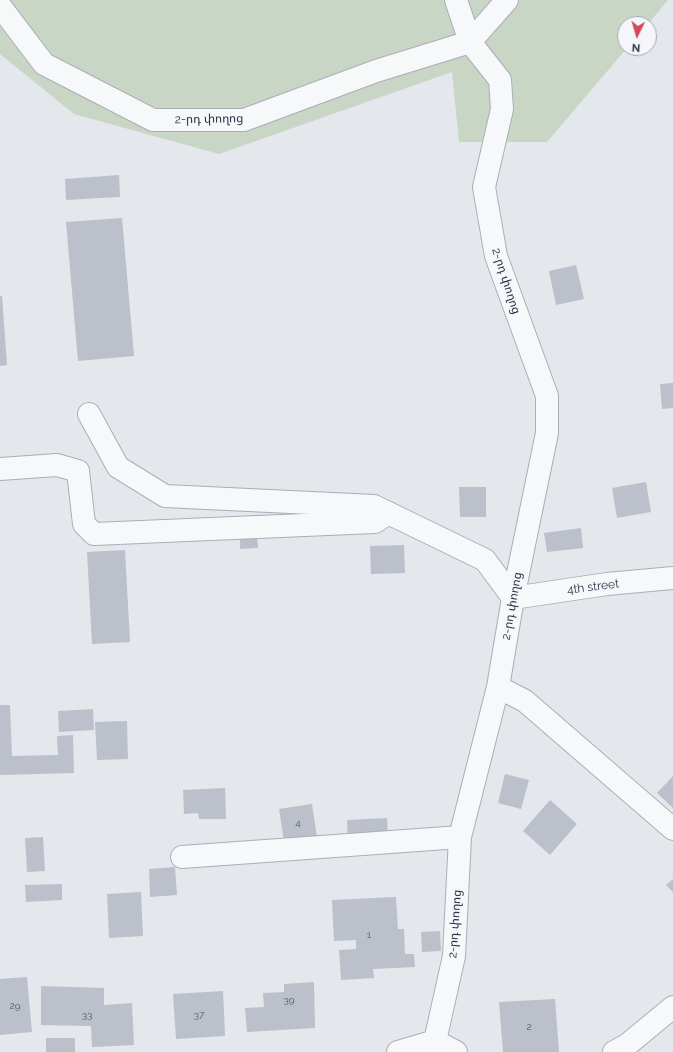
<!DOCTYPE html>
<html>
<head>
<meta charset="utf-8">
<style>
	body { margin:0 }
	#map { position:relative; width:673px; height:1052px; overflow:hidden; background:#e4e7ec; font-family:Raleway,sans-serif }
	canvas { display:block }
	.north { position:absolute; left:617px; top:16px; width:40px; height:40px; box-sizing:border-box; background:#f4f6f9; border:1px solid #a4a8b1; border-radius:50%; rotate:185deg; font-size:11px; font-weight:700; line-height:16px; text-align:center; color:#2b3445 }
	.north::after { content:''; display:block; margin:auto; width:14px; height:18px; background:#d1495b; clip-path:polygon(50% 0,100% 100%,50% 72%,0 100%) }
</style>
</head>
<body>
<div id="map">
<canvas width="673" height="1052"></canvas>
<div class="north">N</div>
</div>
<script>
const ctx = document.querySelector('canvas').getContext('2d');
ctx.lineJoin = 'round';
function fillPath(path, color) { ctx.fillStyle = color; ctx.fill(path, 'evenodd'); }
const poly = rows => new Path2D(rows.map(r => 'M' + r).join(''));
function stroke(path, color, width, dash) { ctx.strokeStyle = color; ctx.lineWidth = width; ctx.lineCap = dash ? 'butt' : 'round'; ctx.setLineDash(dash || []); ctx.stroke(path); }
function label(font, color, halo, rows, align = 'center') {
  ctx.font = font + ' Raleway,"Noto Sans Armenian",sans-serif'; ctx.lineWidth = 3.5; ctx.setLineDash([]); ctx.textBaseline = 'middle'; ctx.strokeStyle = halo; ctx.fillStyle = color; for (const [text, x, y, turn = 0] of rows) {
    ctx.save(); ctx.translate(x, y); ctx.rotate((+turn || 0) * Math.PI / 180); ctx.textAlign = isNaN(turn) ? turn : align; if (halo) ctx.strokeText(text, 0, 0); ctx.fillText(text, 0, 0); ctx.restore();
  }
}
fillPath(poly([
	[0,0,668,0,648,24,625,24,625,48,627,48,547,142,459,142,452,72,219,154,74,114,0,54]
]), '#c9d6c5');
fillPath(poly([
	[119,175,120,197,66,200,65,179],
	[122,218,134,356,78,361,66,222],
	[576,265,584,299,556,305,549,271],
	[0,296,2,296,7,365,0,366],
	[673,383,673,408,662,409,660,384],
	[646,482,651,512,617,518,612,488],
	[459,487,486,487,486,517,460,517],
	[581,528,583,548,547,552,544,533],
	[257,535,258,548,240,549,240,536],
	[404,545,405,573,371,574,370,546],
	[125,550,130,642,92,644,87,552],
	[0,705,10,705,12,756,58,755,57,736,73,735,74,773,0,775],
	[93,709,94,730,59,732,58,711],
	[127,721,128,759,97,760,95,722],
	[505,774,529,780,521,809,498,803],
	[673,776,673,808,657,793],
	[225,788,226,819,199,819,198,813,184,814,183,790],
	[550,800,577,824,550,855,523,831],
	[312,804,317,837,284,842,279,809],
	[387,818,388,839,348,841,347,820],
	[43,837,45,871,27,872,25,838],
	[175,867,177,895,150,897,149,869],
	[673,879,673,892,666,885],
	[62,884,62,900,26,902,25,885],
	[141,892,143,936,109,938,107,894],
	[396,897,398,929,404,929,405,954,414,954,415,967,373,969,374,978,341,980,339,950,356,949,356,940,334,941,332,900],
	[440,931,441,951,422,952,421,932],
	[27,977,32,1032,0,1035,0,979],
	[314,982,315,1028,247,1032,245,1008,264,1007,263,993,284,992,284,984],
	[41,986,104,988,104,1005,132,1003,134,1045,92,1047,91,1026,41,1025],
	[223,991,225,1036,176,1039,173,994],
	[555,999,559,1052,503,1052,499,1002],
	[46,1038,75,1038,75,1052,46,1052]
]), '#bbc0ca');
const minor = poly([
	[456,0,470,42],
	[0,6,44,64,153,120,244,120,376,71,470,42,500,80,502,109,484,187,496,256,547,396,547,433,513,598,498,687,460,837,454,956,435,1041],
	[470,42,507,0],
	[89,414,118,467,165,496,374,506,485,560,513,598,607,584,673,578],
	[0,469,57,465,78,471,84,524,94,534,375,522,389,513],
	[498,687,525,701,673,829],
	[182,857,460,837],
	[435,1041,456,1052],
	[398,1052,435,1041],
	[614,1052,627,1045,673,1007]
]);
stroke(minor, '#a9aeb7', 24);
stroke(minor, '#f7f8fa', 22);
label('10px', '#4f5766', null, [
	["4",298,823],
	["1",369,935],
	["39",289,1000],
	["29",15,1006],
	["33",87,1015],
	["37",199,1015],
	["2",529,1027]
]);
label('12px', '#2b3445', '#f4f6f9', [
	["2-րդ փողոց",209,119,-1],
	["2-րդ փողոց",506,281,72],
	["4th street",593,587,-7],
	["2-րդ փողոց",512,606,-80],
	["2-րդ փողոց",455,924,-86]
]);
</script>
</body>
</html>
